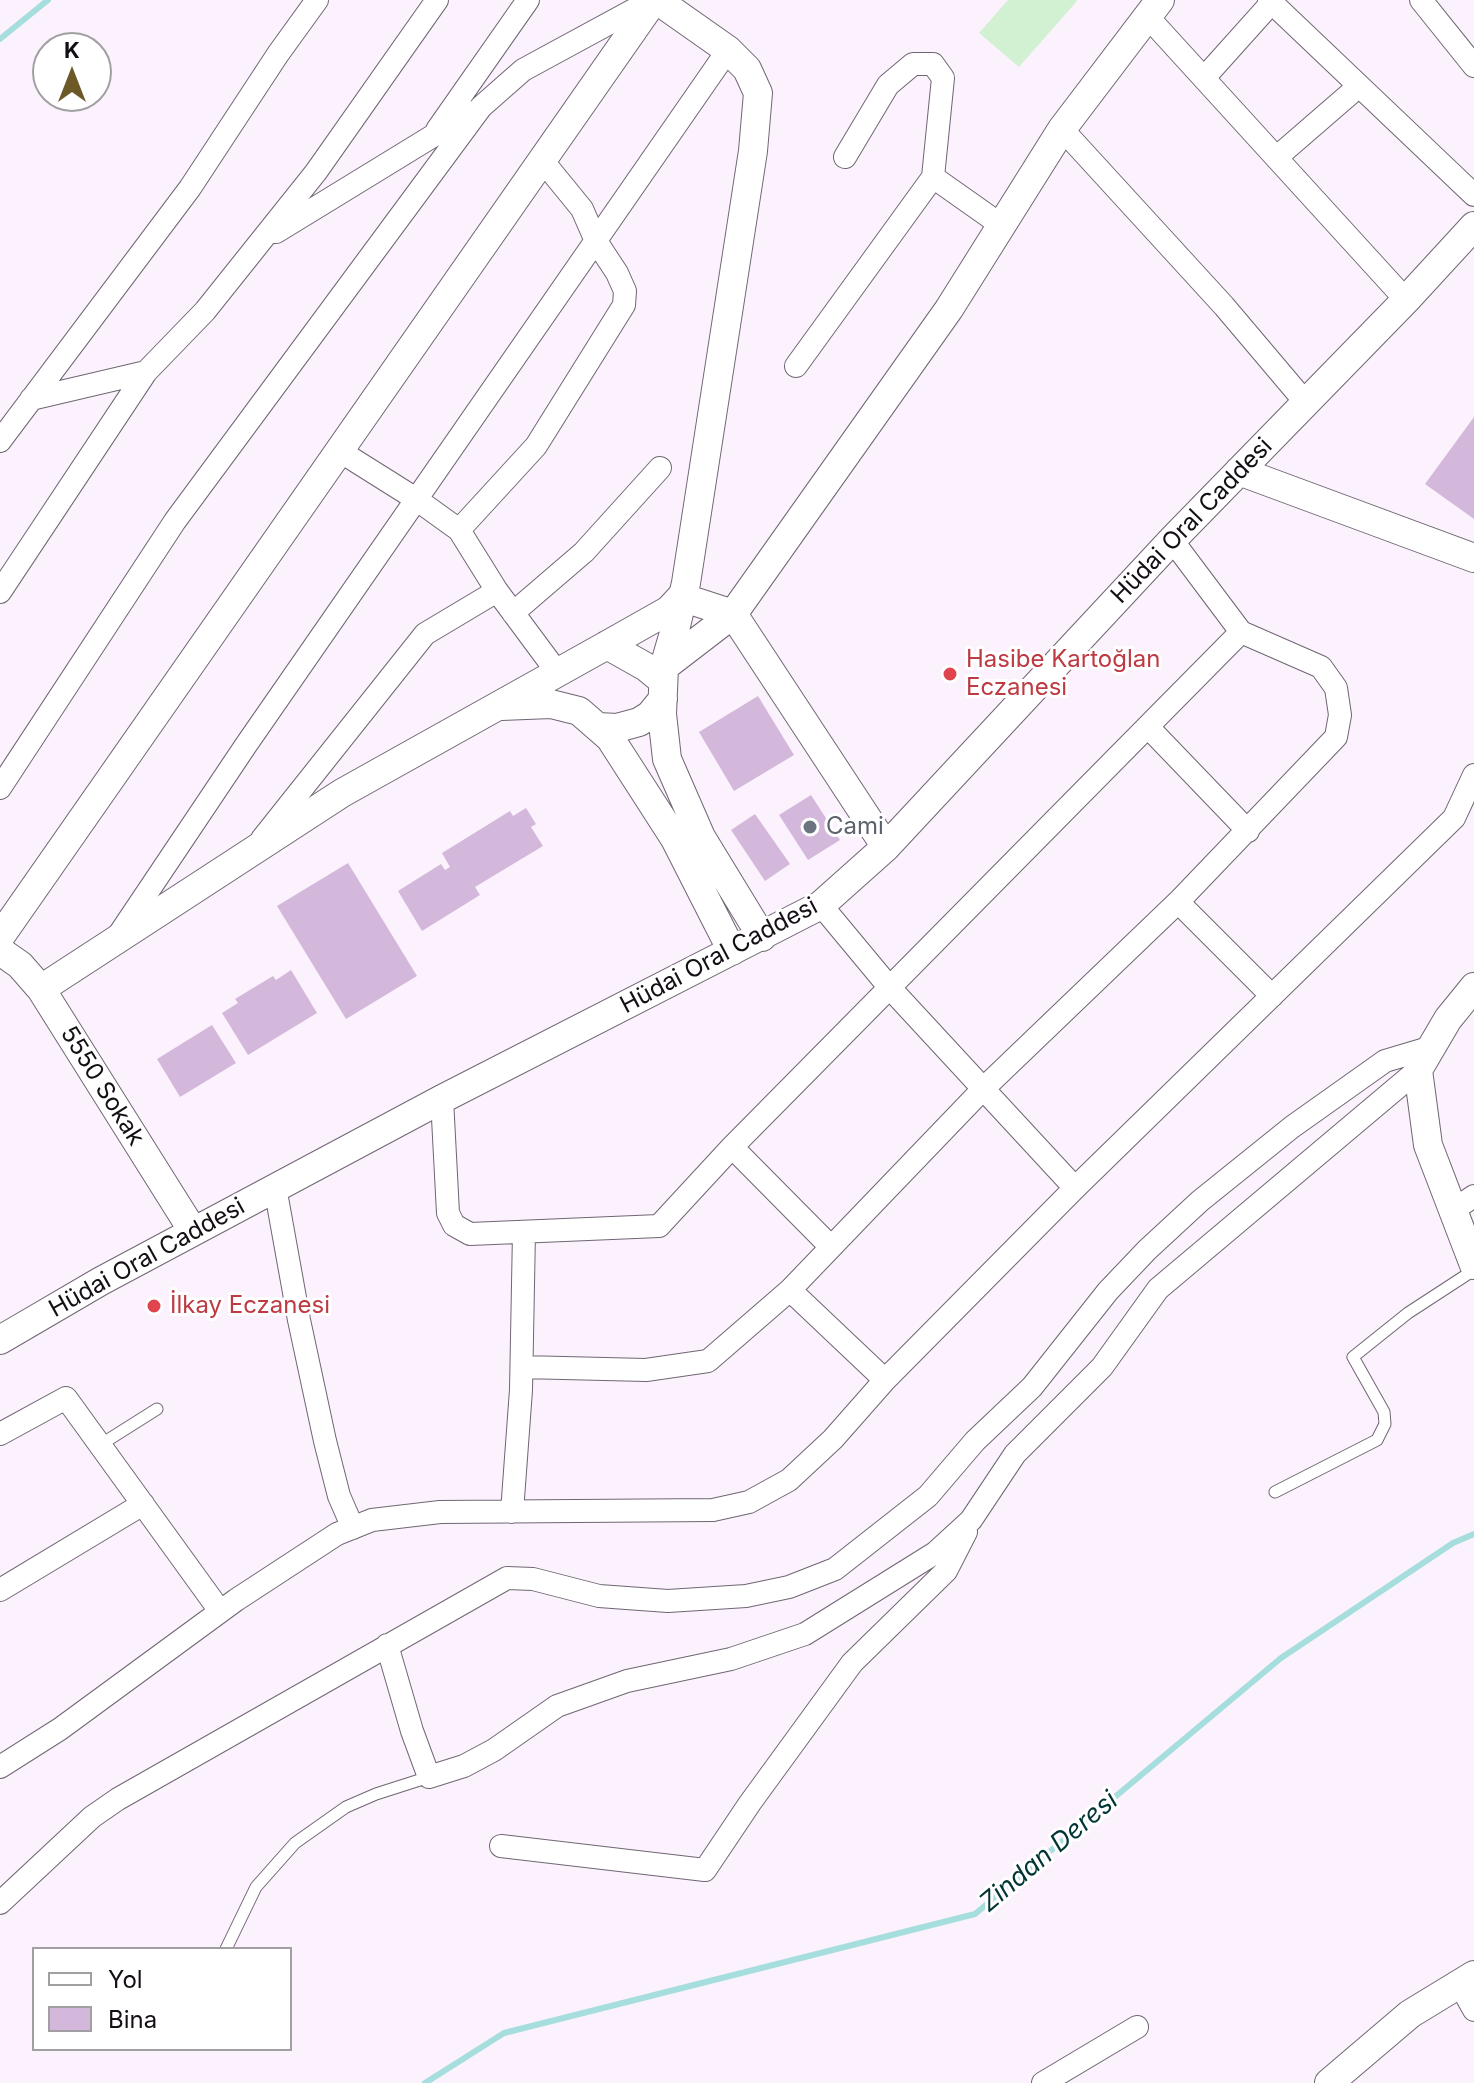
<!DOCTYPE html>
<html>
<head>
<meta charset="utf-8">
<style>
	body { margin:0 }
	#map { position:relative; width:1474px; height:2083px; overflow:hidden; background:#fbf2fe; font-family:Inter,sans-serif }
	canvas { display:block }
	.legend { position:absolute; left:32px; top:1947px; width:260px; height:104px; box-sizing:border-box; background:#fff; border:2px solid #a19fa1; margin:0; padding:10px 14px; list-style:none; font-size:24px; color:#130f14 }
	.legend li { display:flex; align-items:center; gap:16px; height:40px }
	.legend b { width:40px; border:2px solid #a19fa1 }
	.north { position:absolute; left:32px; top:32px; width:80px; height:80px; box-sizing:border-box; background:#fff; border:2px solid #a19fa1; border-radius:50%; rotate:0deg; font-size:22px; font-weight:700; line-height:32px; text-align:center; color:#130f14 }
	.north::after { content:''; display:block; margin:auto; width:28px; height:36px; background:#6d5827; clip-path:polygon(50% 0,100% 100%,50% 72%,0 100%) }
</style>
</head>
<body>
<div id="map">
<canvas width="1474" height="2083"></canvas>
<ul class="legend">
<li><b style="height:10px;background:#fff"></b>Yol</li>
<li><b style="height:22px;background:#d4b8db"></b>Bina</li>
</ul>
<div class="north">K</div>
</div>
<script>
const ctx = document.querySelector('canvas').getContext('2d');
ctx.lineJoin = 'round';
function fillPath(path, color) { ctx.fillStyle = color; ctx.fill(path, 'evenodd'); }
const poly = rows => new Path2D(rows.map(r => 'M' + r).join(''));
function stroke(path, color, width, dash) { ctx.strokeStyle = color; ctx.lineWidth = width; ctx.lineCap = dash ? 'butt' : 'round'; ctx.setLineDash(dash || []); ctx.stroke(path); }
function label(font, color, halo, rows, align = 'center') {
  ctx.font = font + ' Inter,sans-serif'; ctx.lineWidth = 6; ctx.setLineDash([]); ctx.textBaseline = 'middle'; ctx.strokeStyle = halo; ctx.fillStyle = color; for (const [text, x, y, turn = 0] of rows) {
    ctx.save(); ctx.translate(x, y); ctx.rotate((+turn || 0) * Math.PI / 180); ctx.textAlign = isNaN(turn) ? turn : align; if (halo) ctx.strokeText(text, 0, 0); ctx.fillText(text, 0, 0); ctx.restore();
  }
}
fillPath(poly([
	[1008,0,1076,0,1077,1,1019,67,979,33]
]), '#d2f1d3');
stroke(poly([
	[0,39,48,0],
	[425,2083,504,2033,975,1914,1281,1658,1453,1543,1474,1534]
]), '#a6dedd', 6);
fillPath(poly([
	[1474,417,1474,519,1425,484],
	[758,696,794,755,734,791,699,732],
	[811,795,840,840,808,860,779,815],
	[526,808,536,824,531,827,543,846,475,887,480,895,422,931,398,891,441,864,445,870,450,867,442,853,510,811,513,816],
	[755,814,790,864,765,881,731,830],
	[348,863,417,976,346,1019,277,906],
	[291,970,317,1013,248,1055,222,1013,238,1003,235,999,273,976,276,980],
	[212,1025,236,1063,180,1097,157,1059]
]), '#d4b8db');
const service = poly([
	[100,1445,157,1409],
	[1275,1492,1377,1440,1385,1424,1384,1412,1353,1357,1408,1313,1474,1270],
	[226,1949,256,1887,295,1843,346,1807,376,1794,429,1777]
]);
const minor = poly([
	[1269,0,1474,195],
	[1421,0,1474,66],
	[1147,16,1406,300],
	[1204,78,1274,0],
	[1062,129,1224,306,1306,403],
	[437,130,528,0],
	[845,157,888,85,913,64,933,64,943,78,933,177,1001,225],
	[1277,157,1359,86],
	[276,232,472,112],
	[796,366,933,177],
	[31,399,146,372],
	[0,441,190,188,278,54,317,0],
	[338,450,416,499,459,530,497,591,557,672],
	[459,530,536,446,624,305,625,291,617,273,596,241,582,209,542,160],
	[0,592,146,372,205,311,316,172,437,0],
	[513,613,584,552,660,468],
	[1148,727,1248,831],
	[0,788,175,521,481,107,523,70,652,0],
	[262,839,425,634,497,591],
	[1178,902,1272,996],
	[821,905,890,988,1075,1188],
	[118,936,246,745,728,50],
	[442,1099,448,1213,454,1225,470,1234,659,1226,732,1147,1241,632],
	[732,1147,831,1247],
	[275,1187,299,1320,325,1441,339,1496,353,1528],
	[1452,1211,1474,1196],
	[790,1290,885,1380],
	[522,1367,646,1370,708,1361,790,1290,983,1089,1178,902,1336,737,1340,715,1336,688,1321,667,1241,632,1172,540],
	[0,1434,66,1398,220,1611],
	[512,1512,521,1390,524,1232],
	[0,1590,143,1504],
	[387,1645,412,1731,429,1777,464,1766,494,1750,557,1706,627,1681,731,1659,805,1634,935,1553,971,1520,1015,1454,1102,1367,1158,1289,1418,1070],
	[0,1767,60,1729,236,1600,337,1534,372,1520,440,1512,713,1510,749,1502,789,1480,833,1439,885,1380,1075,1188,1454,818,1474,775],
	[501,1846,705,1870,750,1803,852,1663,946,1571,966,1532],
	[0,1903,92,1817,118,1799,507,1578,533,1579,599,1596,668,1601,746,1596,789,1587,835,1569,928,1496,975,1441,1032,1387,1108,1291,1147,1250,1200,1201,1292,1127,1385,1061,1432,1047],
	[1460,1985,1474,2010],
	[1043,2083,1137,2027]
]);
const tertiary = poly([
	[657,0,728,50,747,69,758,93,753,151,686,583,676,626,664,667,662,714,667,759,701,837,762,937],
	[1239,471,1474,558],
	[681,597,733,614],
	[607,645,646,667,663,681],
	[664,667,733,614],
	[501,706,551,704,579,711,610,738,675,839,732,951],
	[598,727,617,728,639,722,650,715,663,699],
	[886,847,733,614,949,309,1062,129,1160,0],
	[0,937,654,0],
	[0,951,20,965,41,989,193,1231],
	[1474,987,1448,1019,1418,1070,1428,1145,1474,1265],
	[41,989,342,793,607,645,669,610,681,597],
	[0,1340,101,1281,442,1099,821,905,886,847,1172,540,1406,300,1474,226],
	[1329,2083,1410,2014,1474,1975]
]);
stroke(service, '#706673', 13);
stroke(minor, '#706673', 24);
stroke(tertiary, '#706673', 30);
stroke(service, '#fff', 11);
stroke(minor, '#fff', 22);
stroke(tertiary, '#fff', 28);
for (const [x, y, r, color] of [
	[950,674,8,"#e0444e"],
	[810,827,8,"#6b7280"],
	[154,1306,8,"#e0444e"]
]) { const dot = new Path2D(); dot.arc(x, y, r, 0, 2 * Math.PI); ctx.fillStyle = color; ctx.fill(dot); stroke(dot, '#fff', 3); }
label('24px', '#130f14', '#fff', [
	["Hüdai Oral Caddesi",1192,521,-46],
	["Hüdai Oral Caddesi",719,956,-28],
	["5550 Sokak",102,1086,58],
	["Hüdai Oral Caddesi",147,1258,-29]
]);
label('24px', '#be3a42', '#fff', [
	["Hasibe Kartoğlan",966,660],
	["Eczanesi",966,688],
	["İlkay Eczanesi",170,1306]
], 'left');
label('24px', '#5b616d', '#fff', [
	["Cami",826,827]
], 'left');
label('italic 26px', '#003435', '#fff', [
	["Zindan Deresi",1049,1852,-40]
]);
</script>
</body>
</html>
